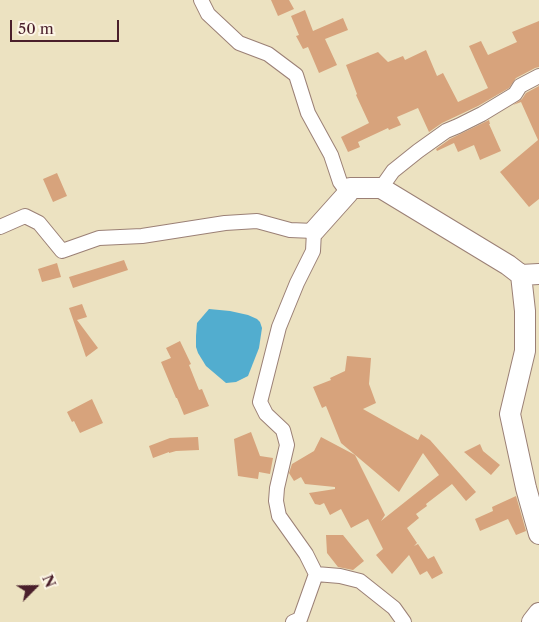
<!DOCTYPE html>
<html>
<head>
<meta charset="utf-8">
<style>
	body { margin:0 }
	#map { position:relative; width:539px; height:622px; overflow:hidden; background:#ece2c1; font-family:"Libre Caslon Text",serif }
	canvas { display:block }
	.north { position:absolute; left:10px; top:562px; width:50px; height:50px; -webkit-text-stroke:4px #fcf5e5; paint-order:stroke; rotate:67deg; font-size:14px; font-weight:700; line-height:20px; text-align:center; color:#4a1f2b }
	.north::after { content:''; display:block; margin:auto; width:18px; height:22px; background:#4a1f2b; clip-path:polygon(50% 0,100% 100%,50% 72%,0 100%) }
	.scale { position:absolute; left:10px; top:20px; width:109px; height:22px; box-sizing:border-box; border:2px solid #4a1f2b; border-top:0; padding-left:6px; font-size:15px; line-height:18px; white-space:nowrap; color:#4a1f2b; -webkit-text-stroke:4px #fcf5e5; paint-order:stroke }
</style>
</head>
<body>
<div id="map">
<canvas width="539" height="622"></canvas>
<div class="north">N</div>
<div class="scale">50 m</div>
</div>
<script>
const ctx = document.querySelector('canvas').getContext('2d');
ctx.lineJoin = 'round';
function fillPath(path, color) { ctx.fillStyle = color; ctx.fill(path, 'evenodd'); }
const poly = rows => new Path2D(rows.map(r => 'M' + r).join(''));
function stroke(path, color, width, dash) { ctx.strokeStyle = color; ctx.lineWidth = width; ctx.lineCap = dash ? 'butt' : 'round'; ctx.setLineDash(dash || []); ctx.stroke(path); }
fillPath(poly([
	[209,309,230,311,248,315,257,319,260,322,262,328,259,348,248,376,236,382,226,383,206,366,198,353,196,347,196,336,197,323]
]), '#52adcf');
fillPath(poly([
	[271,0,289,0,294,9,278,16],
	[305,10,313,31,343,18,348,30,325,39,337,65,319,73,308,47,303,49,296,36,299,35,291,16],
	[539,21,539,67,535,68,516,78,509,88,478,106,442,123,429,132,418,108,397,117,401,125,389,130,388,128,358,142,360,147,348,152,341,137,369,123,356,95,357,94,346,65,378,52,388,62,403,56,405,60,426,50,437,76,443,73,458,102,488,88,469,46,481,41,488,55,517,42,512,32],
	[539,86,539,199,529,207,500,172,538,140,521,102,513,105,522,99,526,93],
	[489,120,490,124,489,124,501,151,480,160,474,145,458,152,454,143,437,151,436,149,450,139],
	[57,173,67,196,53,202,43,179],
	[124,260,128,270,73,288,69,277],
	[57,263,61,277,42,282,38,269],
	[82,304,87,317,77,320,98,348,86,357,69,308],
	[180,341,191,364,189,365,199,390,202,389,209,406,184,415,177,398,176,398,161,362,171,358,166,348],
	[347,356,371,358,369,384,376,403,363,409,418,440,421,434,430,440,476,492,466,501,452,484,426,504,427,506,416,514,419,518,407,528,417,543,414,546,418,544,428,559,434,556,443,573,432,579,427,571,420,575,409,555,392,574,376,555,383,549,368,519,351,528,341,509,330,515,324,503,320,505,315,504,309,493,335,489,335,487,305,484,301,477,294,481,289,473,292,464,314,451,321,437,355,455,385,515,381,521,439,475,423,453,399,492,341,443,326,406,322,408,313,387,331,380,330,378,345,371],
	[92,399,103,423,80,433,74,421,72,422,67,412],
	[251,432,260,456,273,458,270,474,259,472,258,479,238,476,234,439],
	[198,437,199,450,176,451,169,453,169,452,153,458,149,446,170,438],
	[480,444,483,451,500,465,491,475,464,452],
	[516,496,526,531,516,535,508,519,480,531,475,519,493,511,492,507],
	[326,535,343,535,364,561,353,570,338,567,327,553]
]), '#d7a37c');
const street = poly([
	[201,0,208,14,239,43,268,54,296,75,308,113,331,155,340,182,348,193],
	[381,188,393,171,418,151,446,131,458,126,482,114,515,94,520,86,539,76],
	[0,227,25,216,39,223,62,251,99,238,142,236,225,223,257,221,290,230,314,231,313,251,297,283,279,327,260,402,266,414,283,430,287,445,277,488,276,501,279,516,306,554,316,574,300,619,293,622],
	[316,574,340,576,360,581,394,608,404,622]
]);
const secondary = poly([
	[314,231,348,193,350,188,381,188,508,265,521,275,539,274],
	[521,275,525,311,525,351,510,414,526,488,539,534],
	[532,622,539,613]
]);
stroke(street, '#9b8076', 16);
stroke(secondary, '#9b8076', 22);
stroke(street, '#fff', 14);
stroke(secondary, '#fff', 20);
</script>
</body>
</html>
